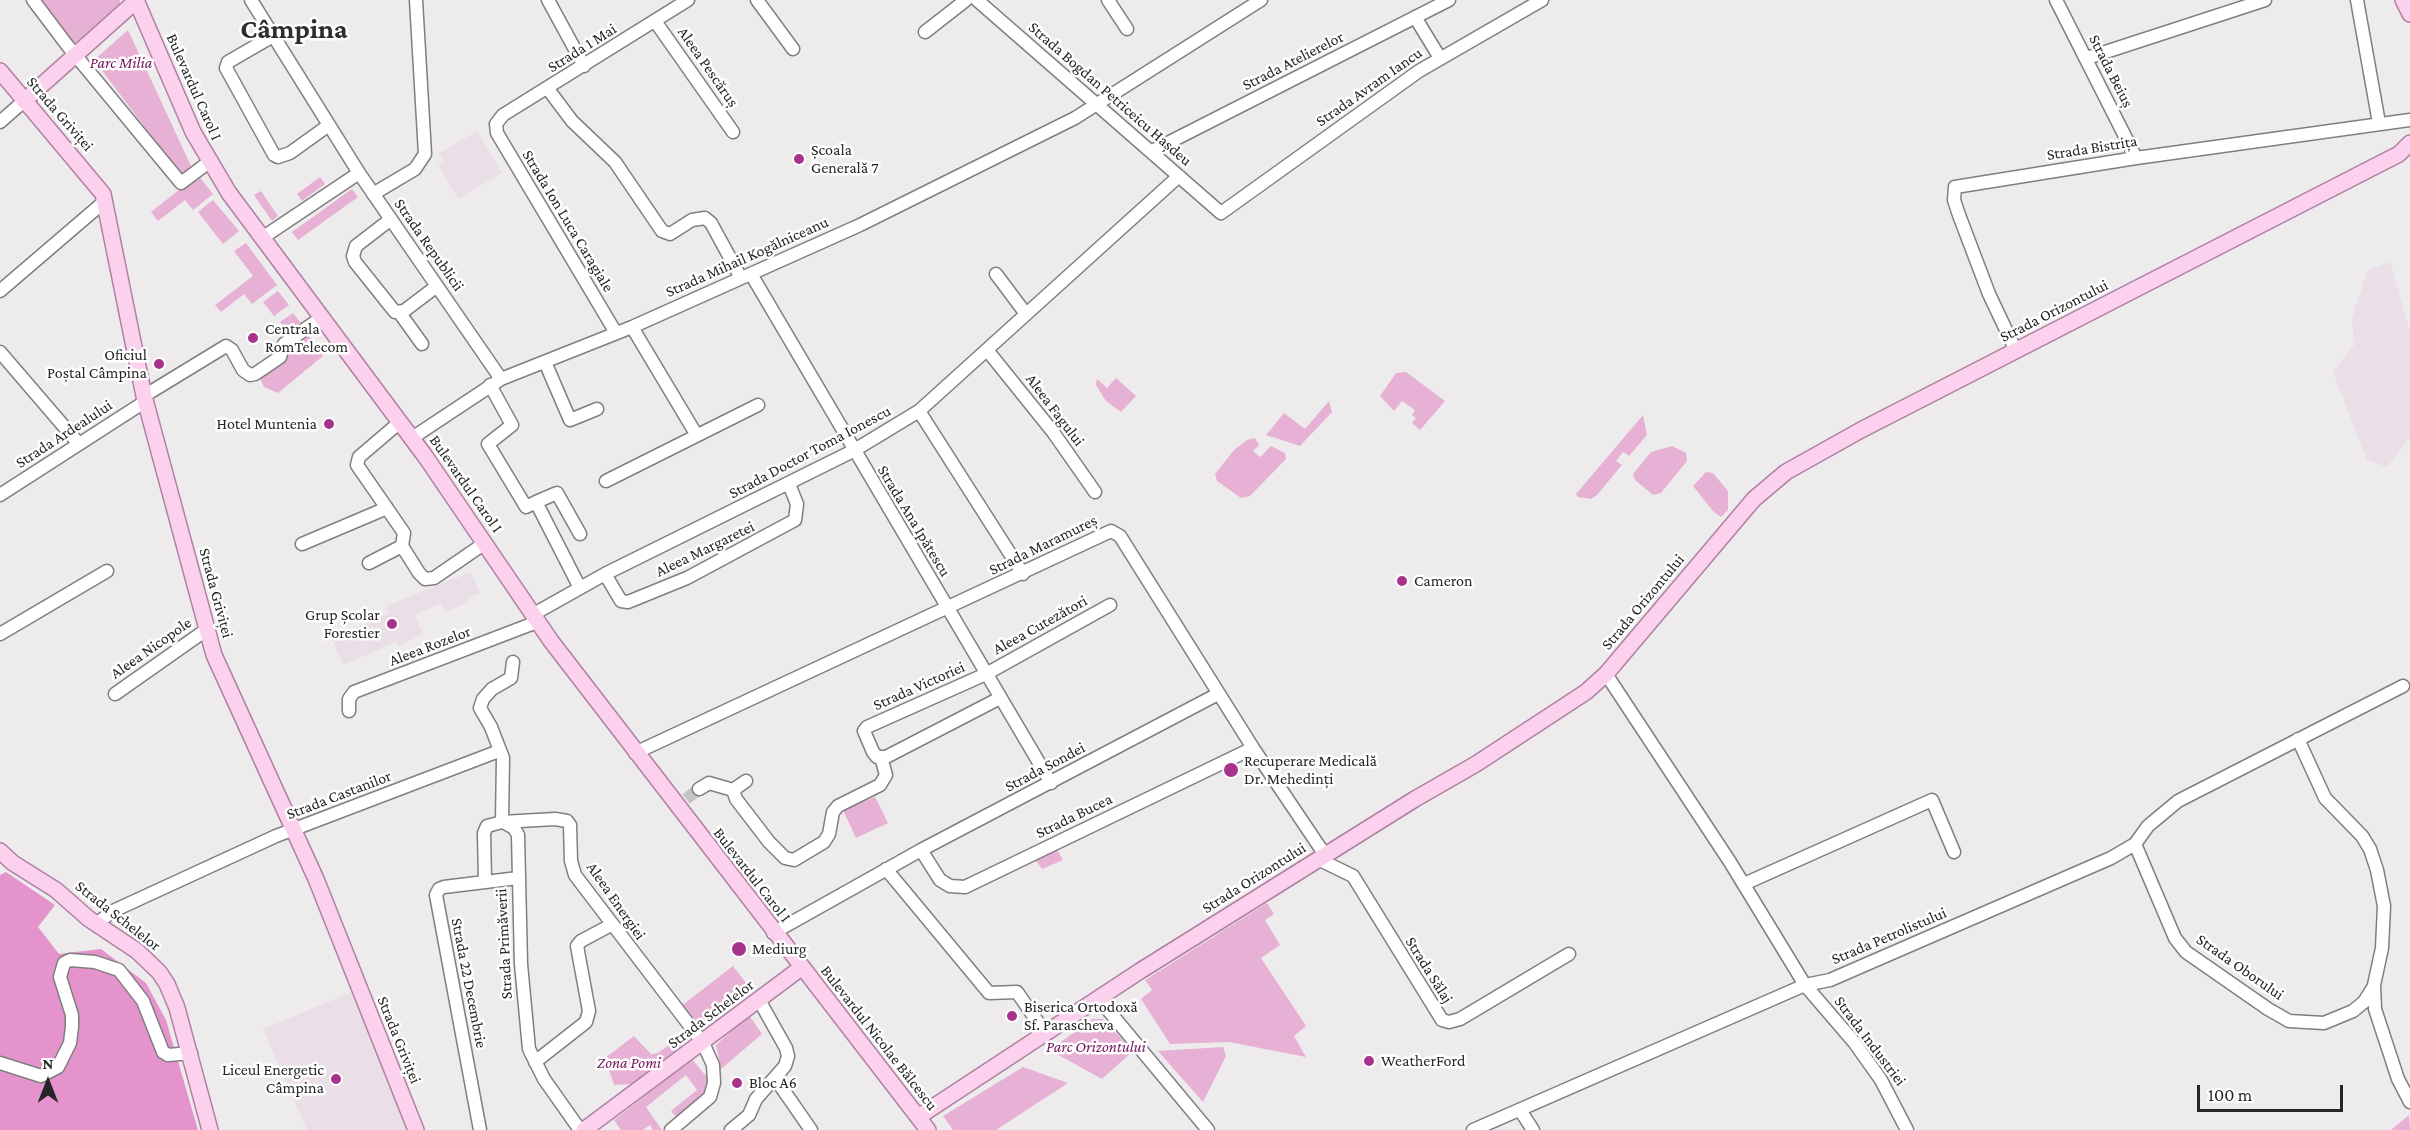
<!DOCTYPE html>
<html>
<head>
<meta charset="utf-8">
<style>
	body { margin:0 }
	#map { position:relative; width:2410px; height:1130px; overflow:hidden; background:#eeebed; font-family:"Crimson Pro",serif }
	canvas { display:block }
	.north { position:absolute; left:18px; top:1052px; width:60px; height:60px; -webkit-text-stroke:4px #fff; paint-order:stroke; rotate:0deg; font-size:16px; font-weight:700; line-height:24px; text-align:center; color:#272627 }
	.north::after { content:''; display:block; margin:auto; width:21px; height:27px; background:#272627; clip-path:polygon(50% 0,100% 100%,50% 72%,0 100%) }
	.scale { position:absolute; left:2197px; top:1085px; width:146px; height:27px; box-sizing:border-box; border:3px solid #272627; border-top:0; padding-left:8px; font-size:18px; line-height:21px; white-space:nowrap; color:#272627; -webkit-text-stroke:4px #fff; paint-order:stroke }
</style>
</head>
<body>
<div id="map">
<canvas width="2410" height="1130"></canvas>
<div class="north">N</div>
<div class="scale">100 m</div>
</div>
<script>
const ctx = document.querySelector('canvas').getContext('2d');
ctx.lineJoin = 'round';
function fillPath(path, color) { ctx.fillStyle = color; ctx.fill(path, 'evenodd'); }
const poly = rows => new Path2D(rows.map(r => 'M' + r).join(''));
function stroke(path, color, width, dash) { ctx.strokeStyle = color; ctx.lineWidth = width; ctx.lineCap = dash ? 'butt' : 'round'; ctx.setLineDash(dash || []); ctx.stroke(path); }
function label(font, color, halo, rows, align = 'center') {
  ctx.font = font + ' "Crimson Pro",serif'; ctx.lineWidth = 5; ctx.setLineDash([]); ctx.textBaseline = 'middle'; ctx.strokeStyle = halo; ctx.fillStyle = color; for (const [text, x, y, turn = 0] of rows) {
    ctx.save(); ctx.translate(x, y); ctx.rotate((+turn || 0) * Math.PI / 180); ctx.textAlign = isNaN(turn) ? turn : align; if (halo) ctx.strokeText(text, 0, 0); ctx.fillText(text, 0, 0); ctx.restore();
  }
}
fillPath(poly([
	[477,131,502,173,458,199,438,165,444,162,439,153],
	[2390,262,2410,332,2410,437,2387,467,2367,460,2333,372,2354,345,2352,318,2368,270],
	[471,572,480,593,468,598,469,602,445,612,441,603,415,615,423,634,398,646,396,642,343,665,332,639,389,613,386,606],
	[352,992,408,1130,307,1130,263,1029]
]), '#eadfe6');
fillPath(poly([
	[33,0,120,0,120,3,118,8,69,48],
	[128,30,191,166,181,175,94,60],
	[198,175,213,194,193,210,185,200,158,221,151,212],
	[320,177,325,184,302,201,297,194],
	[352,189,358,197,298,240,292,232],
	[261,191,278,216,272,221,254,195],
	[213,200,239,231,223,244,198,212],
	[246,243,277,285,252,304,244,294,221,312,215,305,253,276,234,251],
	[278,291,289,305,274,316,263,302],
	[293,313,304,327,291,337,280,322],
	[308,334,323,356,278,393,264,387,259,376],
	[1406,372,1445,401,1420,430,1412,423,1416,418,1412,415,1415,410,1402,401,1394,411,1380,396,1396,373],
	[1116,378,1136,396,1121,412,1106,401,1096,385,1097,379,1107,388],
	[1329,401,1332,412,1300,446,1266,435,1284,413,1305,429],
	[1643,415,1647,435,1629,456,1623,452,1616,461,1622,465,1597,495,1591,499,1578,497,1576,494],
	[1255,438,1259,445,1253,451,1260,457,1271,446,1285,453,1286,459,1250,496,1241,498,1217,481,1215,474,1234,450,1247,440],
	[1672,446,1686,453,1687,461,1661,493,1653,495,1635,480,1633,474,1651,452],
	[1706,472,1713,473,1728,491,1728,510,1721,517,1713,511,1693,486],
	[875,797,888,823,856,838,843,810],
	[1056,848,1063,860,1042,869,1034,858],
	[1267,903,1274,914,1265,920,1280,945,1261,958,1306,1026,1294,1036,1306,1057,1229,1042,1170,1044,1141,999,1152,990,1145,980],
	[733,966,750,988,698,1029,680,1007],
	[749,1015,762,1034,721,1069,716,1045],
	[1093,1019,1103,1019,1133,1051,1102,1079,1053,1052,1058,1044],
	[634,1036,651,1054,658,1053,676,1040,682,1045,632,1084,614,1085,605,1058],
	[1223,1047,1226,1056,1203,1102,1158,1051],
	[692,1059,710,1081,710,1093,678,1119,671,1111,697,1090,686,1075,646,1107,662,1130,653,1130,650,1125,643,1130,621,1130,614,1120],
	[1023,1067,1068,1083,996,1130,953,1130,943,1116],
	[2409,1115,2410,1130,2391,1130]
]), '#e6b1d5');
fillPath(poly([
	[6,872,55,905,38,927,59,954,101,949,146,983,166,1020,198,1130,0,1130,0,875]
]), '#e593cd');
stroke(poly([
	[686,799,699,789]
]), '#c6c4c5', 12, [12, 6]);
const minor = poly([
	[33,0,67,45,181,183,209,162],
	[251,0,359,173,501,379],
	[548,0,584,66],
	[757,0,793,49],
	[977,0,1221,213,1419,71,1542,0],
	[1108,0,1127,29],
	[2056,0,2136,158],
	[2357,0,2379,123],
	[1415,17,1440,58],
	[655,21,733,132],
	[925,32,966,0],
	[273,36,228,62,226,68,274,155,278,157,290,153,329,125],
	[2087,58,2265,0],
	[548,89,572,121,615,162,662,231,670,234,692,220,705,218,711,223,741,278],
	[0,122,24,101],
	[1152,151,1449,0],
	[373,194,415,169,425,154,416,0],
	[391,219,356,246,353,256,355,262,395,312,404,311,437,286],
	[262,238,359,173],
	[751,274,1051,783],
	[996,274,1026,314],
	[0,291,105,201],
	[399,312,422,344],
	[632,327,696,434],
	[616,333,497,133,496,124,503,115,688,0],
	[987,350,1053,432,1095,492],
	[2016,351,1989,294,1959,215,1954,200,1955,187,2136,158,2410,120],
	[0,352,79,444],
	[545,362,570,420,597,409],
	[490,385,512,425,488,444,526,507,536,502,580,588],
	[144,396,226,346,232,350,243,370,250,375,255,374,280,357,284,344,321,318],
	[919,411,1023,574],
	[400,422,359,457,357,465,404,533,402,546,419,573,425,579,434,578,485,543],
	[412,438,501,379,632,327,860,225,1075,118,1261,0],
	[606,481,758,405],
	[0,495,146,401],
	[536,502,557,493,580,534],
	[302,544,387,508],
	[369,563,402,546],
	[605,574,621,601,628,602,687,578,795,520,797,504,789,484],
	[532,615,605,574,853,451,919,411,1179,176],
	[0,634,107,571],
	[1606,674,1730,862,1805,985,1854,1042,1881,1080,1907,1130],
	[115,694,206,630],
	[1000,698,886,757,877,757,873,752,864,731,867,727,986,674,1110,605],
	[349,711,349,699,354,692,537,622],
	[2298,739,2325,798,2362,836,2370,849,2377,870,2384,906,2382,948,2374,985,2375,1009,2398,1079,2410,1102],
	[635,753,1111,531,1120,536,1253,748,1325,855],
	[746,781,733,790,736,799,769,842,785,858,794,860,824,842,829,834,833,812,838,806,880,785,886,775,881,757],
	[699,789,709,783,733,790],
	[502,822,503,758,491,727,480,708,483,699,492,689,511,678,513,662],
	[503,822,514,828,518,835,521,964,529,1049,544,1079,580,1130],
	[2135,844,2175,938,2186,952,2268,1009,2289,1021,2324,1023,2353,1011,2364,1002,2374,986],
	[921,850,940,880,950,886,965,887,1253,748],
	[1318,859,1353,876,1442,1020,1449,1022,1460,1019,1569,954],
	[886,869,989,993,1017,992,1046,1034],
	[485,880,484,833,487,826,502,822,555,819,567,821,570,825,571,861,575,875,703,1043,713,1065,714,1083,710,1097,671,1130],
	[1744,884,1932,800,1954,852],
	[96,924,113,911,276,836,499,751],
	[773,933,921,850,1218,694],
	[1098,998,1208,1130],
	[535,1062,586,1022,589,1011,577,946,581,941,611,925],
	[0,1063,41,1076,58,1067,70,1043,72,1027,72,1015,60,977,64,963,70,960,95,962,119,970,143,1001,163,1052,168,1055,191,1053],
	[775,1078,811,1130],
	[1520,1110,1533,1130],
	[480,1130,436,895,439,889,444,887,518,878],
	[731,1130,749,1115,756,1099,785,1066,788,1056,786,1048,759,1000],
	[1473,1130,1805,985,1830,980,2111,858,2135,844,2148,826,2178,801,2403,686]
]);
const major = poly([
	[136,0,193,132,229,193,425,456,551,641,928,1130],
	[2403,0,2410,14],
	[0,71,103,194,144,396,214,655,316,879,416,1130],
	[24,101,137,0],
	[0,851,13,863,56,890,89,919,137,951,159,972,167,984,177,1008,210,1130],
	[918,1117,1140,971,1415,799,1476,764,1586,692,1606,674,1754,499,1786,472,1861,430,2399,154,2410,143],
	[584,1130,801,968]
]);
stroke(minor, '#817e80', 15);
stroke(major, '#af81a1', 18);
stroke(minor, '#fff', 12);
stroke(major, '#fbd1ee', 15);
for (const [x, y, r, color] of [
	[799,159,6,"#a8338d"],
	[253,338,6,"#a8338d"],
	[159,364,6,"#a8338d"],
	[329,424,6,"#a8338d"],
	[1402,581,6,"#a8338d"],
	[392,624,6,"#a8338d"],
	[1231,770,8,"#a8338d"],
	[739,949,8,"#a8338d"],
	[1012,1016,6,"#a8338d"],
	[1369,1061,6,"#a8338d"],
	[336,1079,6,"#a8338d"],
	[737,1083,6,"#a8338d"]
]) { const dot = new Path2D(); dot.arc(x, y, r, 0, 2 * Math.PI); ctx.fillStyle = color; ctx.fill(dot); stroke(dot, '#fff', 2); }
label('16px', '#272627', '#fff', [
	["Strada 1 Mai",582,48,-32],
	["Strada Atelierelor",1293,61,-27],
	["Aleea Pescăruș",708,67,55],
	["Strada Beiuș",2111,71,63],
	["Bulevardul Carol I",194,87,66],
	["Strada Avram Iancu",1369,87,-35],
	["Strada Bogdan Petriceicu Hașdeu",1110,94,41],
	["Strada Griviței",60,114,49],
	["Strada Bistrița",2092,148,-9],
	["Strada Ion Luca Caragiale",568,221,59],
	["Strada Republicii",429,245,55],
	["Strada Mihail Kogălniceanu",747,257,-24],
	["Strada Orizontului",2054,311,-27],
	["Aleea Fagului",1055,410,53],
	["Strada Ardealului",64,434,-33],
	["Strada Doctor Toma Ionescu",810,452,-28],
	["Bulevardul Carol I",466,484,55],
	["Strada Ana Ipătescu",914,521,59],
	["Strada Maramureș",1043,545,-26],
	["Aleea Margaretei",705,549,-26],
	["Strada Griviței",216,593,75],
	["Strada Orizontului",1643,602,-50],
	["Aleea Cutezători",1040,625,-29],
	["Aleea Rozelor",430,646,-21],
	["Aleea Nicopole",151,648,-35],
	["Strada Victoriei",919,686,-24],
	["Strada Sondei",1045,767,-28],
	["Strada Castanilor",339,795,-21],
	["Strada Bucea",1074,816,-26],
	["Bulevardul Carol I",752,875,52],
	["Strada Orizontului",1254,878,-32],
	["Aleea Energiei",616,901,55],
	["Strada Schelelor",118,916,38],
	["Strada Petrolistului",1889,936,-23],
	["Strada Primăverii",504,944,-93],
	["Strada Oborului",2240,967,35],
	["Strada Sălaj",1429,970,58],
	["Strada 22 Decembrie",469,983,79],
	["Strada Schelelor",711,1014,-37],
	["Bulevardul Nicolae Bălcescu",879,1038,52],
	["Strada Griviței",399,1040,68],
	["Strada Industriei",1870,1041,53]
]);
label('italic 16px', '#74145f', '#fff', [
	["Parc Milia",121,63],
	["Parc Orizontului",1096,1047],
	["Zona Pomi",629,1063]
]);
label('16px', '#272627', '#fff', [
	["Școala",811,150],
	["Generală 7",811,168],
	["Centrala",265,329],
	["RomTelecom",265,347],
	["Oficiul",147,355,"right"],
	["Poștal Câmpina",147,373,"right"],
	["Hotel Muntenia",317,424,"right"],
	["Cameron",1414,581],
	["Grup Școlar",380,615,"right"],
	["Forestier",380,633,"right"],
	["Recuperare Medicală",1244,761],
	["Dr. Mehedinți",1244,779],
	["Mediurg",752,949],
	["Biserica Ortodoxă",1024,1007],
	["Sf. Parascheva",1024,1025],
	["WeatherFord",1381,1061],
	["Liceul Energetic",324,1070,"right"],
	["Câmpina",324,1088,"right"],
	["Bloc A6",749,1083]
], 'left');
label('bold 28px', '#2e2c2d', '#fff', [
	["Câmpina",294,29]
]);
</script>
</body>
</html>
